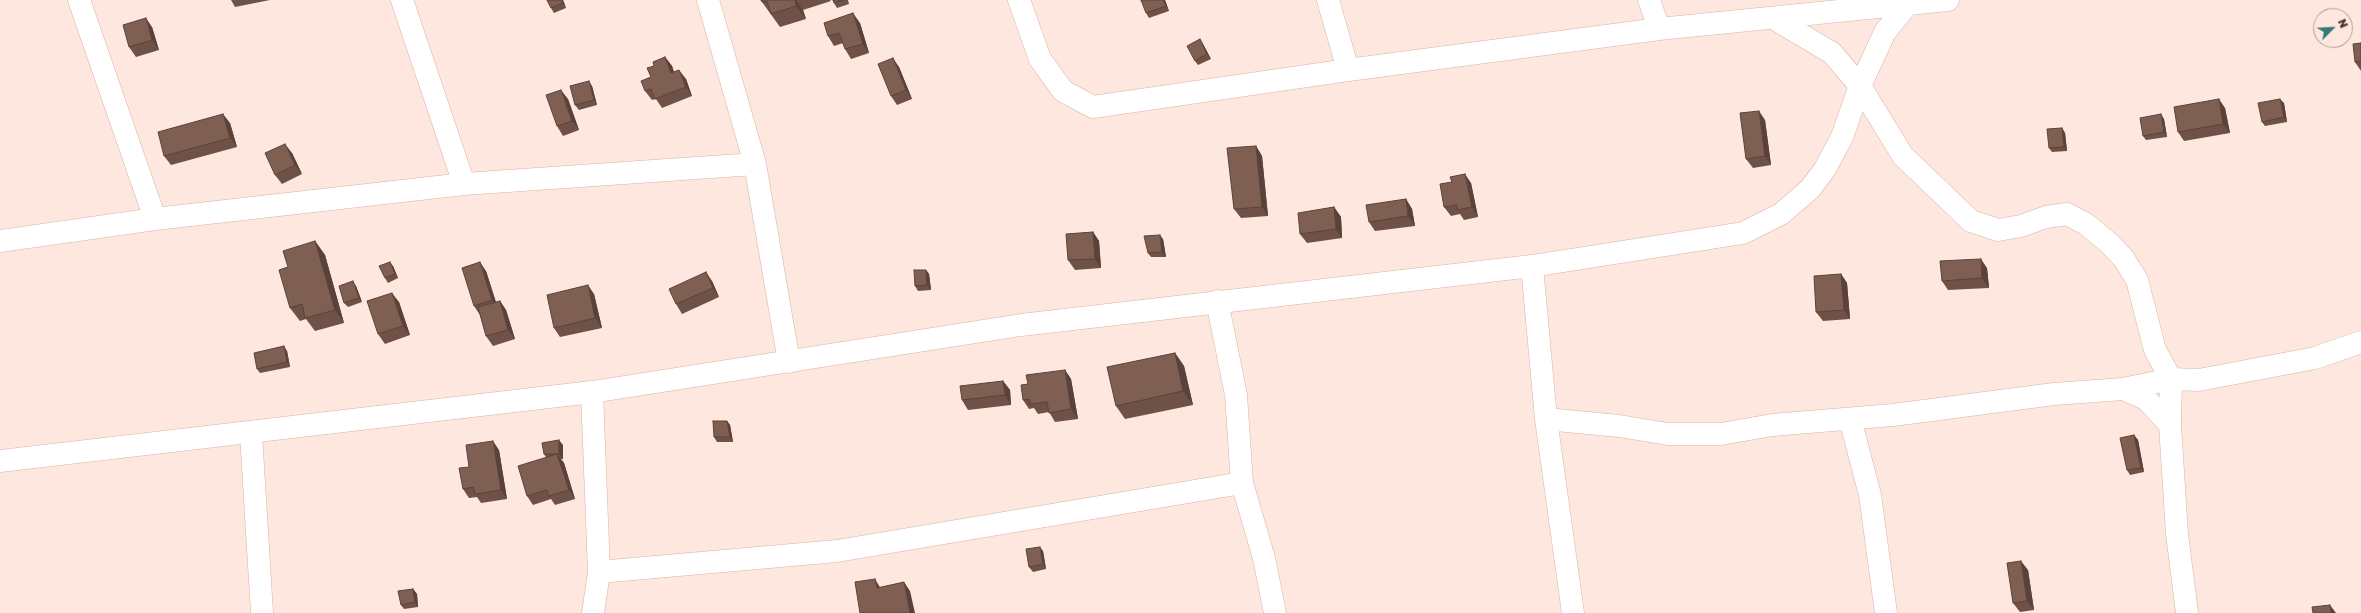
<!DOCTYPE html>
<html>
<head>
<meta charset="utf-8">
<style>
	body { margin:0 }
	#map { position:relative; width:2361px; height:613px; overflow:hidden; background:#fee7de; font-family:"Golos Text",sans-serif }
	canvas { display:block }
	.north { position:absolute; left:2313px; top:8px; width:40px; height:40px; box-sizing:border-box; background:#fee7de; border:1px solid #b29e97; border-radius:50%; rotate:66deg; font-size:11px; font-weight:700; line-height:16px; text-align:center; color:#40312c }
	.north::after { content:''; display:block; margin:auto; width:14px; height:18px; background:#327b77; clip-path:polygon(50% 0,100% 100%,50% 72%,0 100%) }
</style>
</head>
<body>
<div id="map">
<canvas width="2361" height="613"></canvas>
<div class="north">N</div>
</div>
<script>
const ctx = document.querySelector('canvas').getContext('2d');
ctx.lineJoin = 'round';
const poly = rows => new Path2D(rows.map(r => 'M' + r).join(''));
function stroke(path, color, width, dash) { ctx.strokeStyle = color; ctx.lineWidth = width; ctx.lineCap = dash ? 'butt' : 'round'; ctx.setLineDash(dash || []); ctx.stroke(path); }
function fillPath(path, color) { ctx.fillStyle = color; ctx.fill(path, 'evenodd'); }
const minor = poly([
	[79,0,155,219],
	[402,0,464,184],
	[708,0,755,164,789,362],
	[1019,0,1040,59,1063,91,1093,107,1348,70,1659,29,1948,0],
	[1328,0,1348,70],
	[1649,0,1659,29],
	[1773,18,1832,53,1860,86,1903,156,1971,221,1998,230,2021,226,2046,217,2067,214,2086,224,2110,244,2124,259,2137,280,2155,350,2171,379,2170,425,2177,534,2187,613],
	[0,241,155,219,464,184,755,164],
	[1532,266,1546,419,1573,613],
	[1217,301,1236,395,1242,483,1264,558,1275,613],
	[2123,389,2146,399,2170,425],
	[592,392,599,572,593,613],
	[1546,419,1619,426,1668,434,1721,434,1772,425,1893,415,2054,394,2123,389,2171,379,2199,380,2315,358,2361,342],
	[1850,419,1870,495,1886,613],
	[251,434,262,613],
	[0,461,592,392,1021,325,1532,266,1743,233,1781,214,1810,189,1825,169,1842,137,1860,86,1885,32,1906,6],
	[599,572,837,551,1242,483]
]);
stroke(minor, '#d8b3a5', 23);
stroke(minor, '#fff', 22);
fillPath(poly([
	[231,0,270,0,235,7],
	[547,0,563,0,566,8,554,13,551,8],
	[761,0,830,0,831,1,803,10,806,19,780,27,762,2],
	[833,0,848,0,849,4,837,8,834,3],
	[1165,0,1169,11,1149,18,1146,13],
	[860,23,869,53,851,59,845,49,843,43,834,46,828,36],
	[152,27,159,50,136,57,129,47],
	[1200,39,1203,44,1211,59,1198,65,1195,61],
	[2361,43,2361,71,2355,62],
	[665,57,672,66,674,72,686,79,692,96,662,108,656,99,652,100,645,91,651,77,654,66],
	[899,67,912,99,897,105,891,96],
	[592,86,597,105,579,110,575,105],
	[568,99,579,130,563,136,557,126],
	[2284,103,2287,122,2265,126,2262,122],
	[2225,108,2230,133,2184,141,2178,132],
	[2164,119,2167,137,2146,140,2143,136],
	[1765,120,1771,165,1753,168,1746,159],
	[230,123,237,147,171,165,164,156],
	[2062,128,2065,133,2067,151,2052,152,2049,148],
	[1256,146,1262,156,1268,216,1241,218,1234,209],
	[292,153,302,174,282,184,275,175],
	[1471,183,1478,217,1464,220,1460,214,1451,216,1444,207],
	[1406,199,1412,209,1415,226,1375,231,1369,222],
	[1334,207,1341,217,1342,238,1307,243,1300,234],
	[1093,232,1099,241,1101,268,1075,270,1068,260],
	[1163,239,1166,257,1151,257,1148,253],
	[315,241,325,255,344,323,315,331,306,319,300,321,290,308,288,267],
	[393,266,398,278,388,283,385,278],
	[1987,268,1989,288,1948,290,1942,281],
	[926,270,929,274,931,290,918,291,915,286],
	[486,271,496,302,500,301,506,310,515,339,493,346,486,336,480,315,474,306],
	[1841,274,1847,283,1850,319,1823,321,1816,312],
	[712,281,719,297,682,314,676,304],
	[356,286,362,302,348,307,344,303],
	[594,294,602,328,560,337,554,328],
	[399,302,410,335,385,344,378,334],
	[287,351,290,367,260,373,257,369],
	[1175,353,1184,366,1193,405,1125,419,1116,406],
	[1065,370,1071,379,1078,419,1055,422,1049,412,1038,414,1034,408,1029,409,1023,400,1028,384],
	[1003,381,1010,390,1011,405,968,410,962,400],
	[727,421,730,425,733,442,717,442,714,437],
	[2134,435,2138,440,2144,472,2130,475,2127,470],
	[563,445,563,459,561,459,564,463,575,499,555,505,551,499,533,505,527,496,546,457,544,454],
	[499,450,507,499,481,503,477,497,469,498,463,489,469,467],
	[1043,551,1046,569,1033,572,1029,567],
	[2028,570,2034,610,2020,612,2013,603],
	[413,589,417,594,418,607,404,609,401,605]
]), '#6e5247');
fillPath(poly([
	[562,0,563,0,566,8,563,3],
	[795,0,796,0,803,10,806,19,796,6],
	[1163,0,1165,0,1169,11,1166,6],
	[853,13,860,23,869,53,863,44],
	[146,18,152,27,159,50,152,40],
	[1200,39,1203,44,1211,59,1207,54],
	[665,57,672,66,677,82,671,73],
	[893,58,899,67,912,99,906,90],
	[679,70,686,79,692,96,686,87],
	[589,81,592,86,597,105,594,100],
	[561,90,568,99,579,130,572,121],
	[2219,99,2225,108,2230,133,2223,124],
	[2280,99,2284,103,2287,122,2284,117],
	[1759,111,1765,120,1771,165,1765,156],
	[223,114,230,123,237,147,230,138],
	[2161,114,2164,119,2167,137,2164,132],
	[2062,128,2065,133,2067,151,2064,147],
	[285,144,292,153,302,174,295,165],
	[1256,146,1262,156,1268,216,1262,207],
	[1465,174,1471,183,1478,217,1472,207],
	[1406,199,1412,209,1415,226,1408,216],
	[1334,207,1341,217,1342,238,1336,229],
	[1093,232,1099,241,1101,268,1095,259],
	[1160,235,1163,239,1166,257,1162,252],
	[315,241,325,255,344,323,335,310],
	[1981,259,1987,268,1989,288,1982,278],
	[390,262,393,266,398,278,395,274],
	[480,262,486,271,498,309,492,300],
	[926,270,929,274,931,290,927,285],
	[706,272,712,281,719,297,713,288],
	[1841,274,1847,283,1850,319,1844,310],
	[353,281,356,286,362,302,359,298],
	[588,285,594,294,602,328,595,318],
	[392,293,399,302,410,335,403,326],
	[500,301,506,310,515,339,508,330],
	[284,346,287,351,290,367,287,362],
	[1175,353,1184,366,1193,405,1183,391],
	[1065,370,1071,379,1078,419,1071,409],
	[1003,381,1010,390,1011,405,1005,395],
	[727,421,730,425,733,442,730,437],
	[2134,435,2138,440,2144,472,2141,468],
	[559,440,563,445,563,459,559,454],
	[493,441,499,450,507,499,501,490],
	[557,454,564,463,575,499,569,490],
	[1040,547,1043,551,1046,569,1043,564],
	[2021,561,2028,570,2034,610,2027,601],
	[875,579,881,589,877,588],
	[904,582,910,591,915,613,910,613],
	[413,589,417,594,418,607,415,602],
	[2330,605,2336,613,2331,613]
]), '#5a423a');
const building = poly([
	[547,0,562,0,563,3,551,8,547,0],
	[761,0,795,0,796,6,771,14,767,1,762,2,761,0],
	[833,0,843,0,834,3,833,0],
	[1141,0,1163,0,1166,6,1146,13,1141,0],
	[853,13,863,44,845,49,839,33,828,36,824,23,853,13],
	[146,18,152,40,129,47,123,25,146,18],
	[1200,39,1207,54,1195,61,1187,46,1200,39],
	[2361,43,2361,61,2355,62,2353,44,2361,43],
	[665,57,671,73,679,70,686,87,655,99,651,89,645,91,641,81,651,77,647,68,654,66,653,62,665,57],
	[893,58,906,90,891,96,878,64,893,58],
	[589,81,594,100,575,105,570,86,589,81],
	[561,90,572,121,557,126,546,95,561,90],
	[2219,99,2223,124,2178,132,2174,107,2219,99],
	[2280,99,2284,117,2262,122,2258,103,2280,99],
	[1759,111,1765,156,1746,159,1740,113,1759,111],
	[223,114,230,138,164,156,158,132,223,114],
	[2161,114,2164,132,2143,136,2140,118,2161,114],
	[2062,128,2064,147,2049,148,2047,129,2062,128],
	[285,144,295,165,275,175,265,153,285,144],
	[1256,146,1262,207,1234,209,1227,148,1256,146],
	[1465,174,1472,207,1457,210,1457,205,1444,207,1440,184,1452,182,1450,177,1465,174],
	[1406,199,1408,216,1369,222,1366,205,1406,199],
	[1334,207,1336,229,1300,234,1298,213,1334,207],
	[1093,232,1095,259,1068,260,1066,234,1093,232],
	[1160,235,1162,252,1148,253,1144,236,1160,235],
	[315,241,335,310,305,318,302,304,290,308,279,270,288,267,283,251,315,241],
	[1981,259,1982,278,1942,281,1940,261,1981,259],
	[390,262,395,274,385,278,379,266,390,262],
	[480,262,492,300,474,306,462,268,480,262],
	[914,270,926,270,927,285,915,286,914,270],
	[706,272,713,288,676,304,669,289,706,272],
	[1841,274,1844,310,1816,312,1814,276,1841,274],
	[353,281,359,298,344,303,339,286,353,281],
	[588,285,595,318,554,328,547,295,588,285],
	[392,293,403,326,378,334,367,301,392,293],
	[500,301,508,330,486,336,478,307,500,301],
	[284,346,287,362,257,369,254,353,284,346],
	[1175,353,1183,391,1116,406,1107,367,1175,353],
	[1065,370,1071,409,1049,413,1047,402,1031,404,1029,399,1023,400,1021,385,1028,384,1026,375,1065,370],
	[1003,381,1005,395,962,400,960,386,1003,381],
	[713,421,727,421,730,437,714,437,713,421],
	[2134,435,2141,468,2127,470,2120,438,2134,435],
	[559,440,559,454,544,454,542,443,559,440],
	[493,441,501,490,475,494,473,487,463,489,459,468,469,467,466,445,493,441],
	[557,454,569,490,549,496,547,490,527,496,518,466,557,454],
	[1040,547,1043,564,1029,567,1026,549,1040,547],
	[2021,561,2027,601,2013,603,2007,563,2021,561],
	[875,579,877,588,904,582,910,613,860,613,855,582,875,579],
	[413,589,415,602,401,605,398,591,413,589],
	[2330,605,2331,613,2313,613,2312,607,2330,605]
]);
fillPath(building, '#805f53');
stroke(building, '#5a423a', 1);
</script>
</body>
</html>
